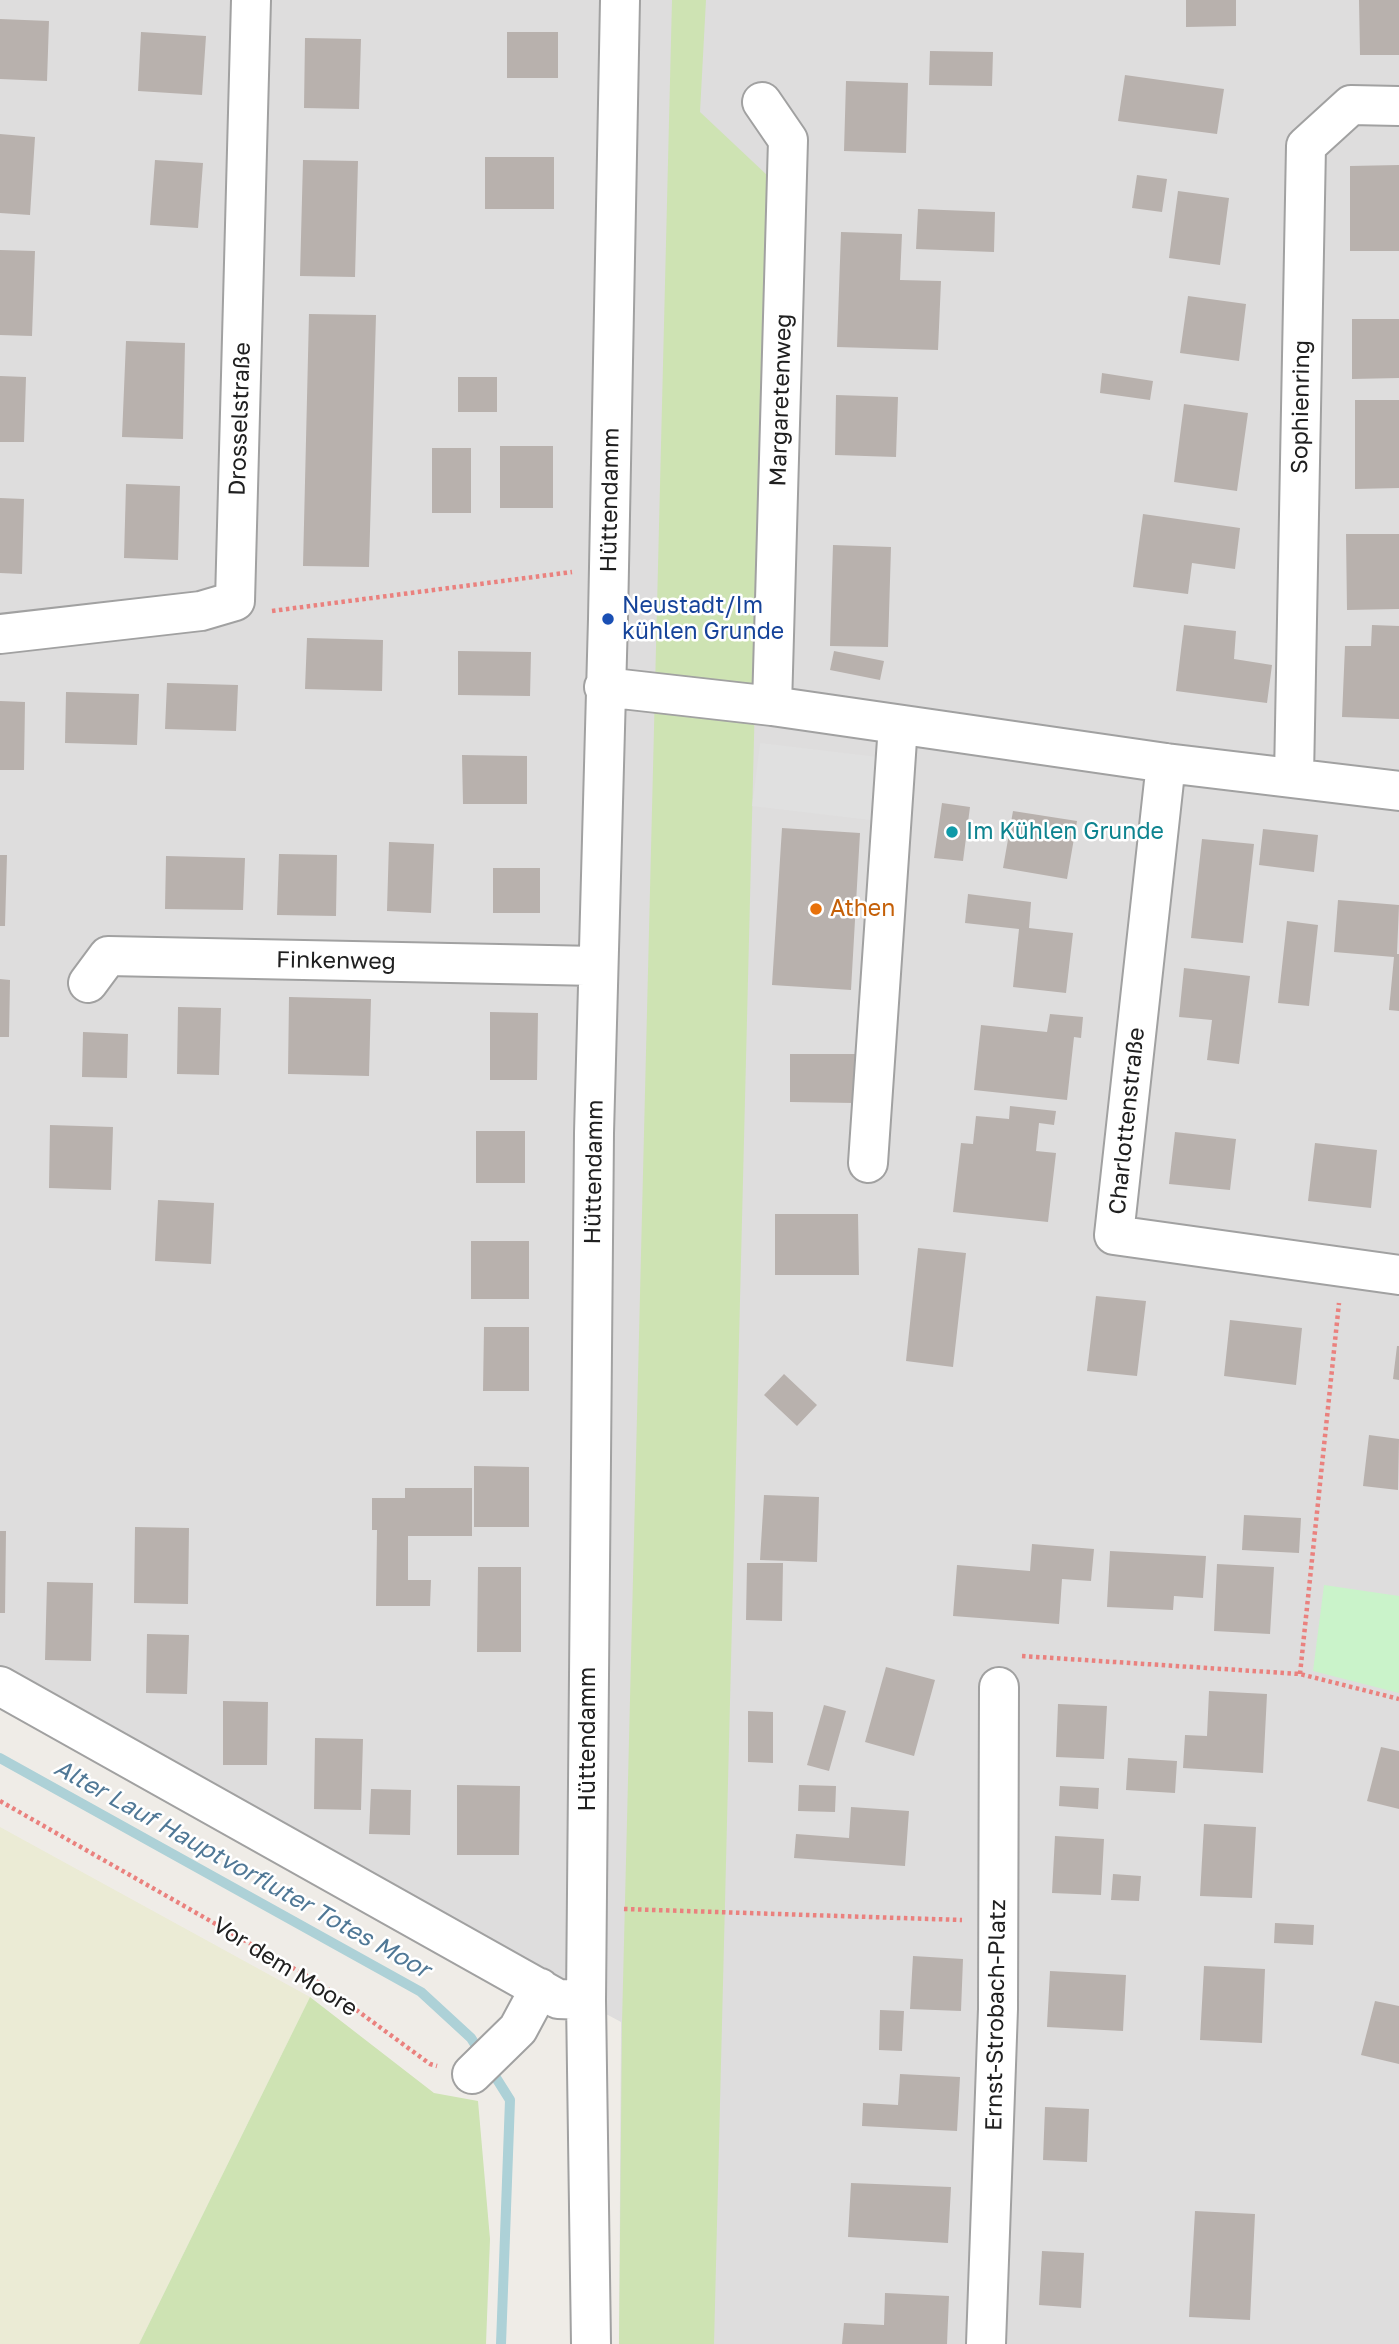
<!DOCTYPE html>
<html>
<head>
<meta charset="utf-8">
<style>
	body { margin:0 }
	canvas { display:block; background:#efece7 }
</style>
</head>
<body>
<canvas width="1399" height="2344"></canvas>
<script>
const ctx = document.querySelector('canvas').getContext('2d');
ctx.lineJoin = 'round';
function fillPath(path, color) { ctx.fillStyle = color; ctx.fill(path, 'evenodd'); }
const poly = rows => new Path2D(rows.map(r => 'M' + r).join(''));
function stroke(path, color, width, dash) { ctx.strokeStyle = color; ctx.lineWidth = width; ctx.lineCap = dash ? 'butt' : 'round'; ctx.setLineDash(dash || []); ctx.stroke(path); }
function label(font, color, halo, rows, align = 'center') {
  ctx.font = font + ' "Golos Text",sans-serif'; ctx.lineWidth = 5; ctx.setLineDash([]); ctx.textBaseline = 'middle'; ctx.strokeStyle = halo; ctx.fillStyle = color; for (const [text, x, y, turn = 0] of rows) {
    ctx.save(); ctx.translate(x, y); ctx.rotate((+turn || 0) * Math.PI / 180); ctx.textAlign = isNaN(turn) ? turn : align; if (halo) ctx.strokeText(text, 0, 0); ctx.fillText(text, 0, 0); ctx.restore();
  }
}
fillPath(poly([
	[0,0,1399,0,1399,2344,619,2344,621,2022,0,1688]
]), '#dedddd');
fillPath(poly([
	[0,1827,310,1997,139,2344,0,2344]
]), '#ebebd5');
fillPath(poly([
	[672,0,706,0,700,112,768,176,714,2344,619,2344,622,2022],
	[310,1997,434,2093,478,2101,490,2239,486,2344,139,2344]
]), '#cee3b3');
fillPath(poly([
	[1324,1585,1399,1596,1399,1693,1313,1671]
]), '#caf3ca');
fillPath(poly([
	[760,743,886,758,879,821,752,806]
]), '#e0e0e0');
stroke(poly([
	[0,1758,421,1992,471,2038,510,2100,501,2344]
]), '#add1d7', 10);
fillPath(poly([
	[1186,0,1236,0,1236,26,1186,27],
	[1359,0,1399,0,1399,55,1360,55],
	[0,19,49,21,47,81,0,79],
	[141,32,206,36,202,95,138,91],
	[507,32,558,32,558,78,507,78],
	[305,38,361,39,359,109,304,108],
	[930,51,993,52,992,86,929,85],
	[1125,75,1224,89,1217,134,1118,121],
	[846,81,908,83,906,153,844,151],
	[0,134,35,137,30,215,0,213],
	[485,157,554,157,554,209,485,209],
	[155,160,203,163,198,228,150,225],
	[303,160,358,161,355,277,300,276],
	[1399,165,1399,251,1350,251,1350,166],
	[1137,175,1167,179,1162,212,1132,208],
	[1178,191,1229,198,1220,265,1169,258],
	[918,209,995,212,994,252,916,249],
	[841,232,902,234,900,280,941,281,938,350,837,347],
	[0,250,35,251,32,336,0,335],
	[1188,296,1246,304,1239,361,1180,353],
	[309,314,376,315,369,567,303,566],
	[1352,319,1399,319,1399,378,1352,379],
	[126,341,185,343,183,439,122,437],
	[1102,373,1153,381,1150,400,1100,393],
	[0,376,26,377,24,442,0,442],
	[458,377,497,377,497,412,458,412],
	[836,395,898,397,896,457,835,455],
	[1355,400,1399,400,1399,488,1355,489],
	[1184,404,1248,413,1237,491,1174,482],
	[500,446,553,446,553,508,500,508],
	[432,448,471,448,471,513,432,513],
	[126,484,180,486,178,560,124,558],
	[0,498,24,499,22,574,0,573],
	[1143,514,1240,528,1235,569,1192,563,1188,594,1133,587],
	[1346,534,1399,534,1399,609,1347,610],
	[833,545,891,547,888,647,830,646],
	[1184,625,1236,631,1234,659,1272,665,1267,703,1176,691],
	[1372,625,1399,626,1399,719,1342,717,1345,646,1371,646],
	[307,638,383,640,382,691,305,689],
	[458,651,531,652,530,696,458,695],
	[834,651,884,661,880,680,830,670],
	[167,683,238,685,236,731,165,729],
	[66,692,139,694,137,745,65,743],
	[0,701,25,702,24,770,0,770],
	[462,755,527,756,527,804,463,804],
	[942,803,970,807,963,861,934,858],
	[1013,811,1077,821,1067,879,1003,868],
	[782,828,860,833,851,990,772,985],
	[1263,829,1318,835,1314,872,1259,865],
	[1202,839,1254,844,1243,943,1191,938],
	[389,842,434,844,431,913,387,911],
	[279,854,337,855,336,916,277,915],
	[0,855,7,855,5,926,0,926],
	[166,856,245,858,243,910,165,909],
	[493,868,540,868,540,913,493,913],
	[968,894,1031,902,1029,928,1073,933,1066,993,1013,987,1019,929,965,923],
	[1338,900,1399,905,1397,954,1399,954,1399,1011,1389,1010,1394,957,1334,952],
	[1287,921,1318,925,1309,1006,1278,1003],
	[1184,968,1250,976,1239,1064,1207,1060,1212,1020,1179,1017],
	[0,979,10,980,9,1037,0,1037],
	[289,997,371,999,369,1076,288,1074],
	[178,1007,221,1008,219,1075,177,1074],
	[490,1012,538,1013,537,1080,490,1080],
	[1050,1014,1083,1017,1081,1038,1074,1037,1067,1100,974,1090,981,1025,1047,1032],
	[83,1032,128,1034,127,1078,82,1077],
	[790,1054,856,1054,855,1103,790,1102],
	[1010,1106,1056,1111,1054,1125,1039,1123,1036,1151,1056,1153,1048,1222,953,1212,961,1143,973,1144,976,1116,1009,1119],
	[50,1125,113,1127,111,1190,49,1188],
	[476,1131,525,1131,525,1183,476,1183],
	[1175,1132,1236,1139,1230,1190,1169,1184],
	[1315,1143,1377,1150,1371,1208,1308,1201],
	[158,1200,214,1203,211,1264,155,1261],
	[775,1214,858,1214,859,1275,775,1275],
	[471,1241,529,1241,529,1299,471,1299],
	[918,1248,966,1253,953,1367,906,1361],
	[1096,1296,1146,1301,1137,1376,1087,1371],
	[1230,1320,1302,1328,1296,1385,1224,1376],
	[484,1327,529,1327,529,1391,483,1391],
	[1397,1346,1399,1346,1399,1380,1393,1379],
	[784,1374,817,1405,797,1426,764,1395],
	[1369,1435,1399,1439,1398,1490,1363,1486],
	[474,1466,529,1467,529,1527,474,1527],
	[405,1488,472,1488,472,1536,408,1536,408,1580,431,1580,430,1606,376,1606,377,1530,372,1530,372,1498,405,1498],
	[764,1495,819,1497,817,1562,760,1560],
	[1244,1515,1301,1518,1299,1553,1242,1550],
	[135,1527,189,1528,188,1604,134,1603],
	[0,1531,6,1531,5,1613,0,1613],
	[1032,1544,1094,1549,1091,1581,1062,1579,1059,1624,953,1616,957,1565,1030,1571],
	[1110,1551,1206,1556,1203,1598,1174,1596,1173,1610,1107,1607],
	[747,1563,783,1563,782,1621,746,1620],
	[1217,1564,1274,1567,1270,1634,1214,1631],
	[478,1567,521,1567,521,1652,477,1652],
	[47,1582,93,1583,91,1661,45,1660],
	[147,1634,189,1635,187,1694,146,1693],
	[886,1667,935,1680,914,1756,865,1742],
	[1209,1691,1267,1694,1263,1773,1183,1768,1185,1735,1207,1736],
	[223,1701,268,1702,267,1765,223,1765],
	[1058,1704,1107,1706,1104,1759,1056,1757],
	[824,1705,846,1711,829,1771,807,1765],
	[748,1711,773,1712,773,1763,748,1762],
	[315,1738,363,1739,361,1810,314,1809],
	[1381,1747,1399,1751,1399,1809,1367,1801],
	[1128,1758,1177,1761,1175,1793,1126,1790],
	[457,1785,520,1786,519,1855,457,1855],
	[799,1785,836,1786,835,1812,798,1811],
	[1060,1786,1099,1788,1098,1809,1059,1806],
	[371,1789,411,1790,410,1835,369,1834],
	[851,1807,909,1811,905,1866,794,1858,796,1834,849,1838],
	[1204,1824,1256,1827,1252,1898,1200,1896],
	[1055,1836,1104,1839,1101,1895,1052,1893],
	[1113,1874,1141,1876,1139,1901,1111,1900],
	[1275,1923,1314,1925,1313,1945,1274,1943],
	[913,1956,963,1959,961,2011,910,2009],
	[1204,1966,1265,1969,1262,2043,1200,2040],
	[1050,1971,1126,1975,1123,2031,1047,2027],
	[1375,2001,1399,2006,1399,2064,1361,2055],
	[880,2010,904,2011,902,2051,879,2050],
	[900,2074,960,2077,957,2131,862,2126,863,2103,898,2105],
	[1045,2107,1089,2109,1087,2162,1043,2160],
	[851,2183,951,2187,948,2243,848,2237],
	[1195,2211,1255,2214,1250,2320,1189,2317],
	[1042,2251,1084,2253,1081,2308,1039,2305],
	[885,2293,949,2296,947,2344,842,2344,844,2323,884,2325]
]), '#b8b1ad');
const minor = poly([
	[762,102,788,140,772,706],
	[0,634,201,611,235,601,251,0],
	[604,687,772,706,1166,763,1399,791],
	[1166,763,1114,1235,1399,1275],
	[1294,777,1306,146,1351,105,1399,106],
	[88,983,108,956,597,966],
	[868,1163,898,725],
	[0,1686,558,1999,586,2000],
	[472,2074,518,2029,540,1988],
	[591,2344,586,2000,594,1133,608,619,620,0],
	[986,2344,998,2009,999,1687]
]);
stroke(minor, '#a1a1a1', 42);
stroke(poly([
	[272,611,572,572],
	[1022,1656,1300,1674,1399,1699],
	[1300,1674,1339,1303],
	[0,1801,321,1984,430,2064,437,2066],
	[624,1909,962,1920]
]), '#ea817e', 4.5, [3.5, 3.5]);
stroke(minor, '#fff', 38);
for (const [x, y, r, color] of [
	[608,619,7,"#1a4fb4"],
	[952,832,7,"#0f9aa8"],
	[816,909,7,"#e8710a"]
]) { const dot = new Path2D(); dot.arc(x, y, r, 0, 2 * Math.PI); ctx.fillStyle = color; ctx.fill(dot); stroke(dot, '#fff', 2.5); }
label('23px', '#202020', '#fff', [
	["Margaretenweg",781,400,-88],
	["Sophienring",1301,407,-89],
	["Drosselstraße",240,419,-88],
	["Hüttendamm",610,500,-89],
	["Finkenweg",336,961,1],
	["Charlottenstraße",1127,1121,-84],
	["Hüttendamm",594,1172,-89],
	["Hüttendamm",588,1739,-90],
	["Vor dem Moore",285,1967,32],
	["Ernst-Strobach-Platz",996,2015,-89]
]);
label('23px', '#164399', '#fff', [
	["Neustadt/Im",622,606],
	["kühlen Grunde",622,632]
], 'left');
label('23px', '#0d838f', '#fff', [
	["Im Kühlen Grunde",966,832]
], 'left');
label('23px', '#c56008', '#fff', [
	["Athen",830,909]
], 'left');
label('italic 24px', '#507896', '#fff', [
	["Alter Lauf Hauptvorfluter Totes Moor",242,1869,29]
]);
</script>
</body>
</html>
